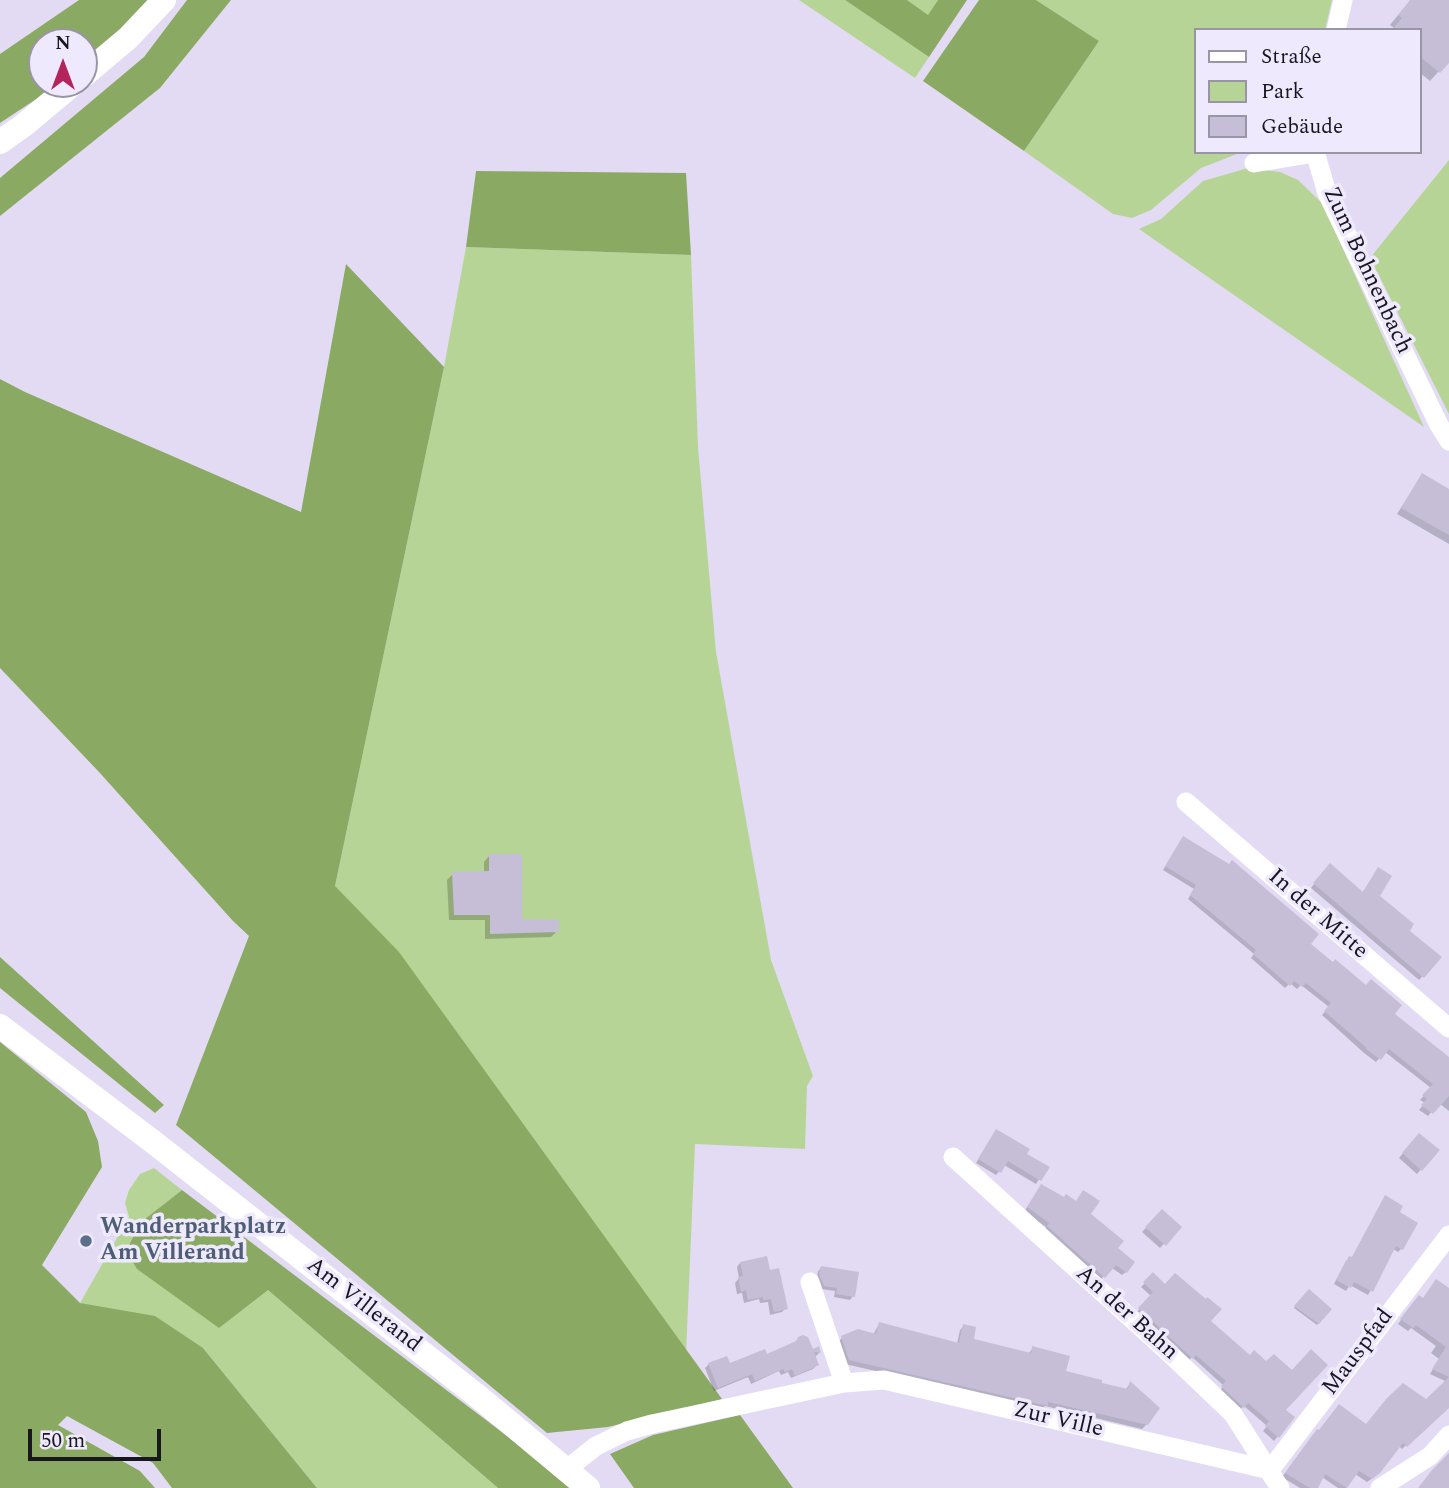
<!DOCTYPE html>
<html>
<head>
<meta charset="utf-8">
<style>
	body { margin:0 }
	#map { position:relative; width:1449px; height:1488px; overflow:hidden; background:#e3dbf4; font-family:Spectral,serif }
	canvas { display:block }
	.legend { position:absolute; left:1194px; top:28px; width:228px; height:126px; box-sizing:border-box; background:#efe9fe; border:2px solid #9995a4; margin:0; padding:9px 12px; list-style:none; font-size:21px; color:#18161e }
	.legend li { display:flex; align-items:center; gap:14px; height:35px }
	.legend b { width:35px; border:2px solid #9995a4 }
	.north { position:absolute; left:28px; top:28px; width:70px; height:70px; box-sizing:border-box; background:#efe9fe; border:2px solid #9995a4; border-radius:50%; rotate:0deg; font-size:19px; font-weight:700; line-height:28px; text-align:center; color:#18161e }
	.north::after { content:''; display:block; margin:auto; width:24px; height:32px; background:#b2245a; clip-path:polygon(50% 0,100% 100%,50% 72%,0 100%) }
	.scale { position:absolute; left:28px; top:1429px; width:133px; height:32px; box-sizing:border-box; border:4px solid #18161e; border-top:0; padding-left:9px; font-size:21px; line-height:24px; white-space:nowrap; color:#18161e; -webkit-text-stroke:5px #efe9fe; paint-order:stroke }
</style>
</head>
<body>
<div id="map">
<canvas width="1449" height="1488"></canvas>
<ul class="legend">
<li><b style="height:9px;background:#fff"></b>Straße</li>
<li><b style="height:19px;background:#b7d497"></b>Park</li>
<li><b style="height:19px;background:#c5bed6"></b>Gebäude</li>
</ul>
<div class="north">N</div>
<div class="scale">50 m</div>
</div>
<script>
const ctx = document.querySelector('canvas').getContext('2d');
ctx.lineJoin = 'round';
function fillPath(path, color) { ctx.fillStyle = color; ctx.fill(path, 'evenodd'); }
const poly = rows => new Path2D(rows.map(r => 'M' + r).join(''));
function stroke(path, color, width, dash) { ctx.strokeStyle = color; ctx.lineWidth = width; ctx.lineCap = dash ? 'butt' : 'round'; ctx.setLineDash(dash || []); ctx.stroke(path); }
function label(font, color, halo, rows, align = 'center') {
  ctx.font = font + ' Spectral,serif'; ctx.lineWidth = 7; ctx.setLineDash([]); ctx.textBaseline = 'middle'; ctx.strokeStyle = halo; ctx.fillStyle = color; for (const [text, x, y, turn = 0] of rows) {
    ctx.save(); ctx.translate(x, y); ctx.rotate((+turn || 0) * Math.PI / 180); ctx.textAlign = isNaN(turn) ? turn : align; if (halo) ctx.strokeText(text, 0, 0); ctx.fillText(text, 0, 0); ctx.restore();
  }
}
fillPath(poly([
	[799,0,845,0,929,57,915,78],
	[907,0,938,0,928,16],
	[1036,0,1332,0,1325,30,1195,30,1195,152,1242,152,1201,168,1151,210,1132,218,1113,214,1024,151,1099,41],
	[1449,160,1449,414,1370,258],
	[1248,168,1280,172,1298,180,1322,203,1424,427,1139,229,1161,219,1203,181],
	[466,247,691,255,698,447,716,652,771,960,813,1076,807,1086,805,1149,695,1144,686,1354,335,886,444,367],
	[154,1168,182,1190,141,1222,130,1243,268,1290,498,1488,317,1488,203,1348,80,1303,129,1217,125,1203,129,1190,140,1174]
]), '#b7d497');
fillPath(poly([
	[79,0,158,0,84,68,84,42,42,42,42,84,59,84,0,123,0,54],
	[187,0,231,0,160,88,0,216,0,178,144,57],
	[845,0,907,0,928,15,938,0,967,0,929,57],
	[979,0,1036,0,1099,41,1024,151,923,81],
	[476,171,686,173,691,255,466,247],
	[346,264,444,367,335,886,399,952,722,1399,608,1427,547,1433,176,1125,249,936,233,921,99,772,0,668,0,379,25,392,301,512],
	[0,957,164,1105,155,1113,0,988],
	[0,1042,86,1112,98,1141,102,1167,42,1265,80,1303,155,1316,203,1348,317,1488,172,1488,153,1463,67,1416,58,1425,140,1471,155,1488,0,1488],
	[182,1190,556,1473,571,1488,498,1488,268,1290,219,1328,137,1269,131,1259,130,1243,141,1222],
	[740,1415,793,1488,634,1488,610,1454,653,1435]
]), '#8aaa63');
fillPath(poly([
	[1423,0,1449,0,1449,60,1430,81,1419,72,1419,30,1394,28,1390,25,1403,9],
	[1422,475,1449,491,1449,544,1397,514],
	[1183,838,1449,1061,1449,1111,1439,1103,1428,1116,1419,1110,1425,1103,1420,1100,1431,1088,1385,1052,1376,1062,1364,1053,1322,1015,1329,1007,1301,985,1297,989,1290,983,1285,988,1251,958,1254,954,1188,899,1194,889,1163,870],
	[490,855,520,921,557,931,551,937,485,939,485,920,449,920,447,880,453,874,484,873,484,862],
	[1326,869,1362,893,1378,870,1378,897,1408,931,1440,957,1419,980,1311,888],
	[993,1135,1047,1167,1036,1184,1004,1165,996,1175,976,1163],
	[1415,1139,1421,1169,1417,1174,1399,1158],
	[1041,1186,1115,1249,1126,1272,1122,1275,1112,1268,1100,1280,1045,1230,1046,1227,1024,1212],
	[1385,1197,1401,1249,1398,1252,1393,1249,1368,1295,1350,1285,1346,1291,1334,1284,1346,1261,1351,1259],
	[1162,1211,1180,1227,1160,1248,1142,1232],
	[740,1263,769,1273,786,1308,782,1312,770,1315,768,1302,760,1303,759,1299,744,1303,742,1293,737,1294,735,1283,739,1278,737,1267],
	[821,1268,853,1296,850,1300,834,1297,835,1291,821,1289,817,1278,818,1271],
	[1153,1275,1209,1321,1284,1410,1293,1417,1274,1441,1263,1431,1267,1426,1244,1406,1239,1410,1219,1391,1224,1386,1192,1357,1188,1361,1136,1313,1151,1296,1141,1287],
	[1449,1290,1449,1405,1402,1449,1399,1446,1374,1477,1367,1482,1355,1474,1346,1488,1338,1488,1322,1477,1316,1488,1300,1488,1282,1477,1313,1435,1366,1426,1426,1401,1447,1382,1430,1374,1439,1359,1431,1353,1436,1346,1411,1328,1408,1331,1398,1324,1415,1301],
	[1309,1291,1330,1310,1317,1325,1294,1308],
	[879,1324,957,1344,960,1330,964,1326,972,1340,1028,1354,1033,1348,1064,1372,1100,1385,1125,1391,1130,1383,1147,1424,1142,1429,1045,1406,1042,1409,845,1364,838,1342,842,1338,873,1335],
	[818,1349,819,1353,814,1358,817,1365,813,1369,791,1378,788,1372,781,1375,779,1371,751,1384,748,1377,714,1391,705,1368,709,1364,729,1365,766,1356]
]), '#0003');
fillPath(poly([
	[1410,0,1449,0,1449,63,1440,73,1419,56,1419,30,1392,30,1402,18,1398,15],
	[1422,473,1449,489,1449,535,1401,508],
	[1183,836,1229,864,1232,860,1319,934,1311,944,1333,962,1335,959,1366,985,1371,979,1402,1005,1395,1014,1449,1057,1449,1096,1433,1114,1421,1105,1427,1099,1422,1095,1433,1084,1389,1049,1381,1060,1366,1049,1367,1048,1324,1011,1331,1003,1306,983,1302,987,1294,981,1290,986,1253,954,1256,950,1190,895,1196,885,1165,866],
	[489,854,522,854,522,919,559,920,559,932,490,934,490,915,454,915,452,872,489,871],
	[1330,863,1363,892,1378,867,1392,876,1380,896,1414,924,1410,931,1442,957,1424,978,1313,883],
	[996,1129,1030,1149,1027,1154,1050,1167,1041,1181,1008,1161,1001,1173,978,1159],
	[1419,1133,1440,1150,1422,1171,1402,1153],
	[1041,1184,1064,1197,1066,1194,1076,1201,1083,1190,1100,1201,1091,1214,1124,1241,1118,1248,1135,1262,1127,1273,1116,1265,1105,1278,1047,1226,1049,1223,1027,1207],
	[1385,1195,1403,1206,1400,1212,1418,1223,1403,1250,1396,1246,1373,1292,1354,1282,1351,1288,1336,1280,1349,1256,1352,1257],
	[1162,1209,1182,1227,1166,1246,1145,1227],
	[767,1256,770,1270,779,1268,788,1309,774,1312,771,1299,763,1300,763,1297,748,1300,746,1290,741,1292,738,1277,743,1276,740,1262],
	[821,1266,859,1272,855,1297,836,1294,837,1288,824,1286,819,1274],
	[1153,1272,1165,1284,1175,1273,1206,1299,1207,1297,1222,1309,1211,1321,1250,1355,1254,1350,1266,1361,1274,1354,1292,1370,1311,1349,1328,1365,1286,1410,1295,1417,1279,1438,1265,1426,1269,1421,1248,1403,1244,1408,1221,1386,1226,1381,1196,1355,1193,1359,1138,1308,1153,1292,1143,1282],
	[1436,1279,1449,1288,1449,1408,1407,1447,1403,1443,1380,1473,1372,1479,1359,1471,1347,1488,1325,1474,1318,1488,1310,1488,1285,1473,1317,1429,1319,1430,1339,1404,1366,1424,1387,1398,1403,1383,1426,1399,1449,1377,1432,1369,1446,1347,1416,1325,1413,1328,1400,1319,1419,1295,1423,1298],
	[1309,1289,1332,1309,1319,1324,1294,1306],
	[879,1322,959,1343,963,1324,976,1327,974,1339,1031,1353,1032,1346,1070,1356,1066,1371,1102,1380,1102,1383,1128,1389,1130,1381,1160,1408,1148,1425,1048,1402,1048,1406,849,1360,841,1336,858,1329,876,1334],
	[803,1335,808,1337,813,1349,819,1346,821,1353,814,1352,819,1365,795,1376,792,1369,785,1372,783,1369,755,1381,752,1374,718,1388,708,1363,727,1356,730,1363,765,1349,767,1354,796,1341,798,1337],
	[1449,1453,1449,1488,1418,1488,1432,1470]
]), '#c5bed6');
stroke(poly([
	[1336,30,1343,0],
	[1315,152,1327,193,1439,425,1449,441],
	[1254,163,1315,153],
	[1186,802,1449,1028],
	[953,1157,1167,1351,1233,1414,1280,1488],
	[810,1282,844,1383],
	[567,1469,596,1446,627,1431,652,1424,844,1383,884,1380,1270,1470],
	[1270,1470,1449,1235],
	[1380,1488,1430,1456,1449,1435]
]), '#fff', 19);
stroke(poly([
	[84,75,128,38,164,0],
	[0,142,24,125,73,84],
	[0,1026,152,1141,480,1398,588,1488]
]), '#fff', 24);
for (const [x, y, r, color] of [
	[86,1241,7,"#5c6f8a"]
]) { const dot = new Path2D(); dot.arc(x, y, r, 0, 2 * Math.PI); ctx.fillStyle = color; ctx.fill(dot); stroke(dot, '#efe9fe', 2.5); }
label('23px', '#18161e', '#efe9fe', [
	["Zum Bohnenbach",1366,271,65],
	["In der Mitte",1317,915,41],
	["Am Villerand",363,1306,38],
	["An der Bahn",1126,1314,42],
	["Mauspfad",1359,1353,-53],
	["Zur Ville",1058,1421,13]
]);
label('bold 23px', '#4e5e75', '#efe9fe', [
	["Wanderparkplatz",100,1228],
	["Am Villerand",100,1254]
], 'left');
</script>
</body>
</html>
